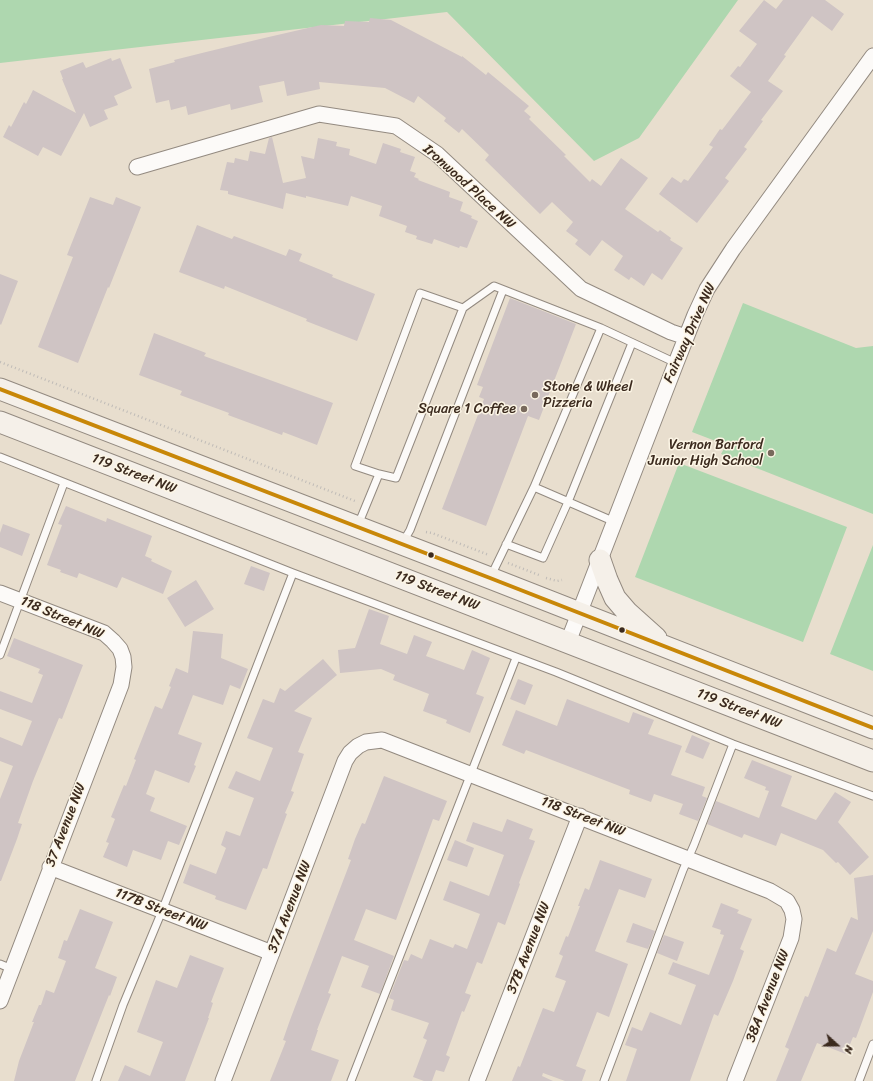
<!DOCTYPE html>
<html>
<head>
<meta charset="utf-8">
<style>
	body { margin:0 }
	#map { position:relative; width:873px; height:1081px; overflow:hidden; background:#e8dece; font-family:Sriracha,sans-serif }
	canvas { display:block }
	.north { position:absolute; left:817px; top:1025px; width:40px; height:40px; -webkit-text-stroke:3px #fcf5e5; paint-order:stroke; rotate:111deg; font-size:11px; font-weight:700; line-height:16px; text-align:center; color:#3b2a1e }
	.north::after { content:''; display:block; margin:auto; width:14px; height:18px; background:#3b2a1e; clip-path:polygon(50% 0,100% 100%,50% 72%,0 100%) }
</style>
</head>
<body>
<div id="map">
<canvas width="873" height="1081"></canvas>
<div class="north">N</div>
</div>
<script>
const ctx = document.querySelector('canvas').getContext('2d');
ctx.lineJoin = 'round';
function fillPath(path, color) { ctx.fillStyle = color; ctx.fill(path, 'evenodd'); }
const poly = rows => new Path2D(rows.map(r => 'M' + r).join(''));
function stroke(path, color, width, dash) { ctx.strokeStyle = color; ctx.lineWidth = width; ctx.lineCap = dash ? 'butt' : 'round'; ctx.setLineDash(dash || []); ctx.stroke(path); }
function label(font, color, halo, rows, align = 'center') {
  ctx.font = font + ' Sriracha,sans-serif'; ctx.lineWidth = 3; ctx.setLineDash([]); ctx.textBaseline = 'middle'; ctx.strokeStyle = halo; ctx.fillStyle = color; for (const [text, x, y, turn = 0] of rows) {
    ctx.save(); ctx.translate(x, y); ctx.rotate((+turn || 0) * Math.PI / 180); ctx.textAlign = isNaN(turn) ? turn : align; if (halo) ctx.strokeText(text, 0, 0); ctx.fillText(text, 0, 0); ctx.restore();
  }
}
fillPath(poly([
	[0,0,738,0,639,138,594,161,447,12,0,63],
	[743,303,856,348,873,346,873,514,721,454,726,445,692,432],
	[679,463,847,527,803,642,635,577],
	[873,545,873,671,830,654]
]), '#aed7af');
fillPath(poly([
	[764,0,776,9,783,0,825,0,844,14,832,31,812,16,784,55,786,56,768,81,783,91,761,120,763,121,744,147,747,149,725,178,729,181,697,223,659,194,672,177,681,183,684,179,688,181,713,147,709,145,720,129,722,130,751,92,730,76,738,66,740,67,757,44,739,31],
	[370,18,391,20,462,57,462,56,486,75,488,72,529,106,524,111,531,117,529,119,566,155,564,156,590,182,592,179,601,186,621,158,648,178,625,209,658,232,660,230,671,238,670,240,683,248,662,280,652,273,644,286,631,277,629,280,614,270,623,256,602,240,590,256,575,244,578,240,566,231,573,222,552,202,540,214,485,160,489,155,462,129,459,133,444,121,446,118,418,96,414,103,385,88,319,82,320,89,287,96,284,81,259,86,263,102,231,110,230,104,188,115,186,106,171,110,169,100,156,103,149,69,175,62,174,60,206,52,260,39,321,25,344,26,345,21,369,22],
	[111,58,112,61,120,58,132,88,114,96,118,105,104,110,108,119,90,127,84,113,61,156,43,147,38,156,3,137,9,125,11,127,24,102,26,104,33,90,76,113,62,79,63,79,60,71,83,62,86,68],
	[272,137,283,183,306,178,301,156,314,159,318,138,337,142,336,146,350,149,349,155,376,164,383,143,401,149,400,152,415,157,410,171,416,173,414,177,419,179,418,180,450,192,449,197,463,202,460,211,472,216,471,218,478,221,467,248,460,246,459,248,434,239,432,244,416,239,417,236,405,232,407,226,379,216,382,206,351,196,348,206,306,196,306,198,286,193,283,209,228,194,228,191,220,190,227,162,234,163,235,158,248,161,250,151,265,154,269,138],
	[90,197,113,205,116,197,141,207,109,288,108,287,78,363,38,347,73,257,67,255],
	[197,225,232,239,234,236,286,256,289,249,302,254,299,261,333,275,332,277,375,294,357,341,306,321,307,319,225,286,224,289,179,272],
	[0,274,18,281,1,325,0,324],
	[510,298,576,324,539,420,528,416,486,526,442,509,484,399,479,397,483,387,477,385],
	[154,333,206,353,204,356,333,403,317,445,283,432,282,435,228,415,229,413,180,395,182,391,139,375],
	[66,506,106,522,107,518,152,536,145,556,152,559,151,561,172,571,163,594,122,577,117,588,79,573,77,578,60,572,61,570,47,565,62,525,58,524],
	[3,524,30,534,22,556,0,547,0,533],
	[251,566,270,573,264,591,244,584],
	[196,580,214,609,185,627,167,598],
	[369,609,389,616,380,644,407,654,414,635,432,642,426,656,464,670,472,650,490,658,476,694,484,697,470,733,446,723,447,720,423,711,429,694,393,680,395,675,381,669,340,673,338,650,355,648],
	[193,631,223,634,221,658,248,669,240,689,230,685,223,705,193,695,178,734,202,743,194,765,196,766,189,783,155,770,146,794,155,798,150,811,187,826,179,845,168,841,161,860,133,850,127,867,103,857,109,843,106,842,115,819,111,817,124,785,126,786,136,760,134,759,155,706,162,709,171,687,169,686,176,668,188,673],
	[14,638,83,665,62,719,59,718,33,781,18,823,22,824,17,839,1,881,0,881,0,799,13,766,0,761,0,737,22,746,32,721,0,709,0,691,32,703,43,675,38,673,40,669,7,656],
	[323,659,337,675,294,711,312,718,298,752,304,754,291,791,294,792,285,813,287,814,274,849,267,869,263,868,246,910,215,899,216,896,183,883,190,864,216,874,226,848,221,845,226,831,240,836,254,798,228,788,236,771,260,781,273,748,247,738,263,699,274,703,280,688,285,691],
	[518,679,533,685,525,705,510,699],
	[567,699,629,723,633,712,654,720,648,734,682,746,671,775,705,787,702,796,707,798,698,821,679,814,683,804,654,794,651,802,629,794,630,790,526,750,524,754,502,745,516,710,557,726],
	[692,735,710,743,703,759,685,752],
	[752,760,792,776,781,806,816,820,835,792,851,802,838,822,869,857,850,875,838,862,836,863,823,850,781,833,776,846,744,834,742,838,707,824,716,801,759,818,769,791,765,790,766,787,744,778],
	[384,776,447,801,439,821,433,819,396,920,366,909,354,940,394,956,380,994,361,987,369,966,342,956,328,993,331,994,317,1030,318,1030,311,1050,339,1060,331,1081,270,1081,286,1041,283,1040,290,1020,351,860,348,859,355,839,362,823,365,824],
	[507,819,533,829,529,839,535,841,519,883,520,884,505,925,498,922,482,964,477,962,465,993,471,995,464,1012,462,1011,446,1055,450,1057,444,1072,436,1070,432,1081,424,1081,413,1077,427,1040,423,1038,429,1023,391,1010,394,1000,389,998,404,960,408,961,411,954,422,959,430,939,453,948,455,944,467,949,480,914,443,900,450,881,489,896,504,855,466,841,473,822,502,832],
	[455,840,474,848,467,867,447,860],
	[600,860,652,879,645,898,619,889,595,951,628,964,609,1017,597,1012,576,1066,586,1070,582,1081,565,1081,543,1073,542,1076,553,1081,512,1081,518,1066,520,1067,543,1008,554,1012,566,981,555,977,563,956,559,954,566,936,568,937,580,906,578,906,585,888,589,890],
	[873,875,873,931,855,974,873,981,873,992,856,1038,853,1037,846,1054,817,1043,801,1081,776,1081,789,1049,785,1047,796,1019,805,996,808,997,827,948,836,952,851,917,858,920,854,878],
	[721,903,739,910,737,913,752,919,740,949,744,951,733,981,718,1016,714,1014,690,1081,626,1081,637,1049,625,1045,632,1027,642,1031,650,1012,681,1025,696,985,668,974,673,962,709,975,724,935,720,934,721,930,712,927],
	[80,909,113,922,95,968,117,977,110,996,109,995,75,1081,14,1081,19,1061,34,1022,32,1022,39,1005,41,1005,46,990,54,993,66,961,58,958,64,940,67,941],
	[633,923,655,931,648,949,626,942],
	[664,935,684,942,677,961,657,953],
	[190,955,224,968,211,1002,213,1003,208,1018,209,1018,185,1081,118,1081,125,1065,150,1076,163,1042,137,1032,156,980,177,988]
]), '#cfc4c4');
const service = poly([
	[463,308,494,286,601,328,676,363],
	[0,457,293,573,556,672,733,744,873,796],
	[534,487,615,522],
	[358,525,379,474,396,478,463,308,420,293,355,466,379,474],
	[403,542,410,530,503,290],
	[506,544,543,558,568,502,632,343],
	[491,576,534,487,601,328],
	[0,655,64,483],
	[0,964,12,969],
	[96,1081,123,1005,162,911,293,573],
	[351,1081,516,658],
	[604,1081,683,870,694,845,733,744],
	[859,1081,873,1044]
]);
const minor = poly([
	[137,167,319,114,396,126,437,154,581,289,671,332,686,337],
	[0,593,104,633,113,641,120,649,123,657,124,667,121,685,0,1001],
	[568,642,676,363,695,315,707,289,733,249,873,56],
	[50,867,272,953],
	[223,1081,345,761,350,753,358,746,366,742,382,740,770,891,787,901,792,910,794,919,791,938,735,1081],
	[477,1081,580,816]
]);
const secondary = poly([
	[0,389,490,578,873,728],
	[0,422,873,761],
	[600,560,607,580,615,598,627,612,656,638]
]);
stroke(service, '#938a80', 9);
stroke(minor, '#938a80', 17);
stroke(secondary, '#938a80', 23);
stroke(poly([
	[0,362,355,501],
	[426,532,432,533,489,555],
	[508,563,539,575],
	[546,578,557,581,562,580]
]), '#bfbbb7', 2.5, [1, 3]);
stroke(service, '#fcfaf8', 7);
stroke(minor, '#fcfaf8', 15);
stroke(secondary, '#f5f0e9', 21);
stroke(poly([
	[0,389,490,578,873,728]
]), '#c88708', 4);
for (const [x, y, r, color] of [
	[535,395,4,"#78695c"],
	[524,409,4,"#78695c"],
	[771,453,4,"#78695c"],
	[431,555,3.5,"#3b2a1e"],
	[622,630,3.5,"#3b2a1e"]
]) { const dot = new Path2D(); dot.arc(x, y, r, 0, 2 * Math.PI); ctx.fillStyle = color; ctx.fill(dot); stroke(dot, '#fcf5e5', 1.5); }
label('14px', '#3b2a1e', '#fcf5e5', [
	["Ironwood Place NW",469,187,42],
	["Fairway Drive NW",690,333,-66],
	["119 Street NW",134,474,21],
	["119 Street NW",437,591,21],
	["118 Street NW",62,618,23],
	["119 Street NW",739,709,21],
	["118 Street NW",583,817,21],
	["37 Avenue NW",66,825,-69],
	["37A Avenue NW",290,907,-69],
	["117B Street NW",161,910,21],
	["37B Avenue NW",529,948,-69],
	["38A Avenue NW",768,996,-69]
]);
label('14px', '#3b2a1e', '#fcf5e5', [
	["Stone & Wheel",543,387,"left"],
	["Pizzeria",543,403,"left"],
	["Square 1 Coffee",516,409],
	["Vernon Barford",763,445],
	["Junior High School",763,461]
], 'right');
</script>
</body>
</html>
